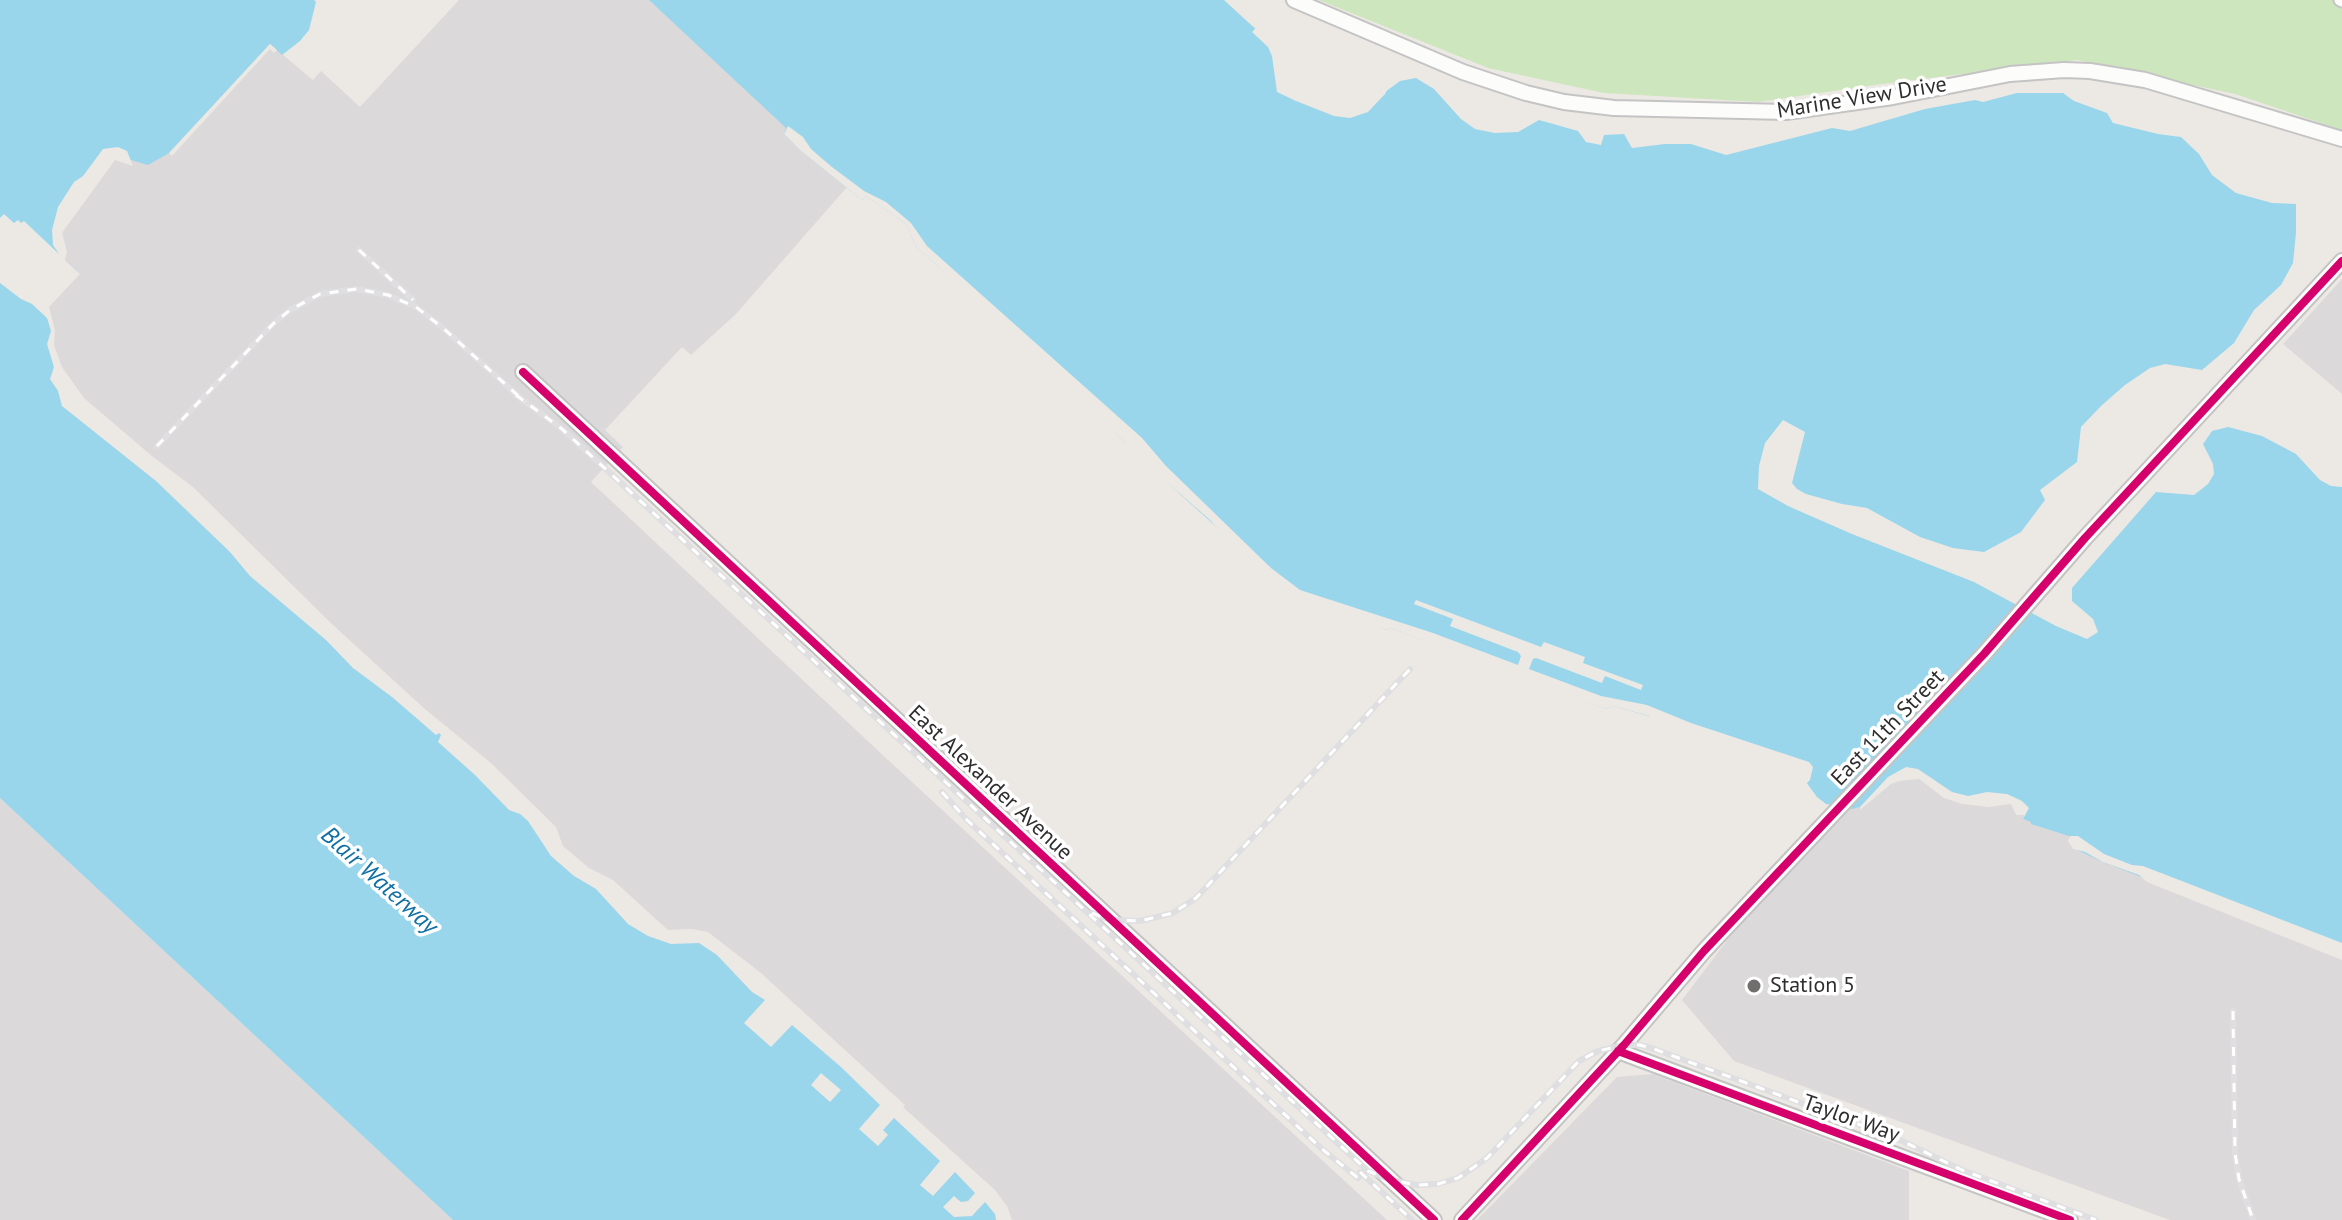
<!DOCTYPE html>
<html>
<head>
<meta charset="utf-8">
<style>
	body { margin:0 }
	canvas { display:block; background:#ece8e4 }
</style>
</head>
<body>
<canvas width="2342" height="1220"></canvas>
<script>
const c = document.querySelector('canvas').getContext('2d');
c.lineJoin = 'round';
function paint(path, color) {
  c.fillStyle = color;
  c.fill(path, 'evenodd');
}
function toPath(rows) {
  const path = new Path2D();
  for (const r of rows) {
    path.moveTo(r[0], r[1]);
    for (let i = 2; i < r.length; i += 2) path.lineTo(r[i], r[i + 1]);
  }
  return path;
}
function stroke(path, color, width, dash) {
  c.strokeStyle = color;
  c.lineWidth = width;
  c.lineCap = dash ? 'butt' : 'round';
  c.setLineDash(dash || []);
  c.stroke(path);
}
function write(font, color, halo, rows, align = 'center') {
  c.font = font + ' "PT Sans",sans-serif';
  c.lineWidth = 7;
  c.setLineDash([]);
  c.textBaseline = 'middle';
  c.strokeStyle = halo;
  c.fillStyle = color;
  for (const [text, x, y, turn = 0] of rows) {
    c.save();
    c.translate(x, y);
    c.rotate((+turn || 0) * Math.PI / 180);
    c.textAlign = isNaN(turn) ? turn : align;
    if (halo) c.strokeText(text, 0, 0);
    c.fillText(text, 0, 0);
    c.restore();
  }
}
const industrial = toPath([
	[459,0,686,0,804,109,800,150,847,187,736,314,691,355,682,347,605,430,623,447,591,482,887,759,1387,1220,1009,1220,667,934,586,872,454,739,81,401,58,369,44,306,65,260,57,232,102,169,270,44,313,80,321,71,360,107],
	[2342,279,2342,394,2283,344],
	[1899,779,1922,779,1961,801,2012,804,2024,814,2024,819,2070,836,2077,850,2103,861,2342,956,2342,1220,2170,1220,1734,1061,1682,1000,1728,939,1796,860,1846,808],
	[0,798,453,1220,0,1220],
	[1653,1074,1909,1171,1909,1220,1477,1220,1617,1077]
]);
const green = toPath([
	[1319,0,2342,0,2342,130,2235,94,2077,60,1882,84,1758,102,1604,93,1488,68]
]);
const water = toPath([
	[0,0,314,0,316,2,309,30,300,41,282,55,270,44,169,153,148,165,114,155,57,232,65,260,77,271,44,306,48,315,58,369,81,401,193,492,559,848,667,933,702,932,1009,1220,453,1220,0,798],
	[649,0,1224,0,1273,45,1289,94,1343,113,1359,111,1400,81,1416,78,1434,89,1461,119,1475,129,1495,133,1518,132,1539,120,1578,131,1586,142,1601,145,1604,135,1624,134,1632,148,1665,144,1691,144,1726,155,1832,128,1850,131,1925,109,1975,100,1983,102,2017,93,2063,93,2074,101,2107,113,2113,123,2158,134,2181,137,2199,154,2212,175,2236,193,2272,203,2296,204,2296,233,2293,263,2281,285,2254,310,2234,343,2202,370,2165,364,2150,368,2125,385,2101,406,2081,427,2077,462,2040,490,2045,500,2021,532,1984,552,1953,548,1920,537,1867,508,1842,504,1806,494,1797,489,1792,483,1805,432,1783,420,1765,443,1759,466,1758,489,1788,506,1852,534,1974,582,2056,626,2087,639,2098,632,2093,619,2072,601,2072,588,2156,492,2194,495,2208,484,2214,474,2213,464,2203,444,2212,431,2228,427,2262,436,2296,454,2320,480,2331,486,2342,487,2342,956,2103,862,2077,850,2069,836,2031,824,2031,822,2023,819,2024,815,2016,815,2012,804,1961,801,1922,779,1899,779,1885,785,1860,807,1852,809,1826,804,1817,797,1798,771,1655,718,1614,706,1606,709,1391,628,1387,630,1279,583,1182,496,936,264,916,247,906,224,866,196,862,200,800,150,784,134,786,128]
]);
const pier = toPath([
	[1257,27,1276,44,1284,63,1285,82,1291,91,1343,109,1358,107,1391,83,1385,94,1368,112,1350,118,1334,116,1296,101,1277,92,1272,56,1268,47,1252,32],
	[270,44,277,50,274,53,270,49,172,156,169,153],
	[788,126,803,137,811,149,832,167,864,191,886,202,911,223,927,246,1142,438,1166,466,1271,568,1300,590,1433,633,1518,665,1521,656,1518,652,1450,626,1453,619,1414,604,1416,600,1541,647,1544,642,1585,657,1583,663,1643,685,1641,690,1605,676,1602,683,1536,658,1533,659,1529,669,1601,696,1647,705,1691,723,1809,762,1813,767,1810,780,1806,784,1801,776,1682,734,1654,721,1649,716,1614,706,1606,709,1525,680,1523,682,1513,678,1513,675,1391,628,1388,630,1283,596,1269,578,1239,552,1210,520,1130,450,1125,442,1006,335,936,264,916,247,906,224,866,196,862,200,800,150,784,134],
	[118,147,127,151,133,166,115,160,62,233,67,251,65,260,80,274,49,307,55,330,54,345,62,367,84,398,152,456,193,487,333,625,425,709,491,763,556,827,563,846,589,868,613,880,668,930,692,929,708,932,761,973,905,1105,903,1107,995,1190,1007,1206,1012,1220,996,1220,995,1214,985,1202,972,1216,954,1217,943,1207,954,1196,961,1202,968,1201,975,1193,955,1172,933,1196,920,1185,940,1161,894,1118,883,1130,888,1135,878,1146,859,1129,880,1105,841,1067,792,1025,771,1047,744,1023,765,1000,752,992,717,955,699,943,671,944,648,936,628,924,596,889,574,876,551,856,528,821,520,814,509,810,475,775,438,742,441,735,439,733,436,735,392,697,353,668,326,640,250,576,230,552,156,481,62,406,58,391,50,379,54,367,47,344,51,331,47,318,32,304,21,299,0,283,0,218,4,214,14,223,18,220,21,223,24,221,59,254,53,245,52,230,58,207,74,182,83,176,103,149],
	[1906,767,1918,769,1952,792,1968,796,1987,792,2007,794,2022,801,2029,808,2023,819,2024,815,2016,815,2011,804,1989,807,1962,804,1944,798,1919,779,1899,781,1891,784,1860,810,1860,807,1888,777],
	[2070,836,2078,836,2104,854,2132,865,2143,866,2342,943,2342,960,2147,882,2139,875,2103,862,2085,852,2073,849,2068,841],
	[821,1073,841,1090,830,1102,811,1085]
]);
const street = toPath([
	[2340,0,2342,1]
]);
const secondary = toPath([
	[1294,0,1463,72,1526,93,1564,102,1614,108,1786,112,1893,97,2010,74,2064,70,2090,71,2145,80,2342,139],
	[523,372,1434,1220],
	[1618,1051,2070,1220],
	[1462,1220,1624,1045,1704,951,1984,654,2085,538,2342,261]
]);
const rail = toPath([
	[359,250,413,300],
	[516,395,562,429,610,473,1368,1171,1391,1180,1417,1185,1438,1184,1458,1178,1487,1158,1579,1061,1598,1051,1624,1045,1640,1045,1654,1049,1896,1138,1962,1170,2096,1220],
	[157,446,274,323,290,310,320,294,357,289,388,295,416,307,443,328,525,402],
	[942,792,967,820,1322,1149,1358,1178],
	[1092,913,1110,920,1140,921,1173,913,1196,898,1410,669],
	[2233,1011,2235,1153,2239,1179,2253,1220],
	[1360,1172,1412,1220]
]);
const cycleway = toPath([
	[523,372,1434,1220],
	[1618,1051,2070,1220],
	[1462,1220,1624,1045,1704,951,1984,654,2085,538,2342,261]
]);
const markers = [
	[1754,986,8,"#706f6e"]
];
const streetNames = [
	["Marine View Drive",1862,98,-9],
	["East 11th Street",1888,728,-46],
	["East Alexander Avenue",990,783,43],
	["Taylor Way",1851,1119,20]
];
const poiNames = [
	["Station 5",1770,986]
];
const waterNames = [
	["Blair Waterway",379,881,42]
];
paint(industrial, '#dcd9db');
paint(green, '#cee6be');
paint(water, '#99d6ec');
paint(pier, '#ece8e4');
stroke(street, '#c5c4c5', 15);
stroke(secondary, '#c5c4c5', 18);
stroke(street, '#fcfcfb', 11);
stroke(secondary, '#fcfcfb', 14);
stroke(rail, '#dfdfe1', 6);
stroke(rail, '#fff', 3, [9]);
stroke(cycleway, '#d6006c', 8);
for (const [x, y, r, color] of markers) {
  const dot = new Path2D();
  dot.arc(x, y, r, 0, 2 * Math.PI);
  c.fillStyle = color;
  c.fill(dot);
  stroke(dot, '#fff', 3);
}
write('22px', '#2e2e2e', '#fff', streetNames);
write('22px', '#2e2e2e', '#fff', poiNames, 'left');
write('italic 24px', '#0d6fa3', '#fff', waterNames);
</script>
</body>
</html>
